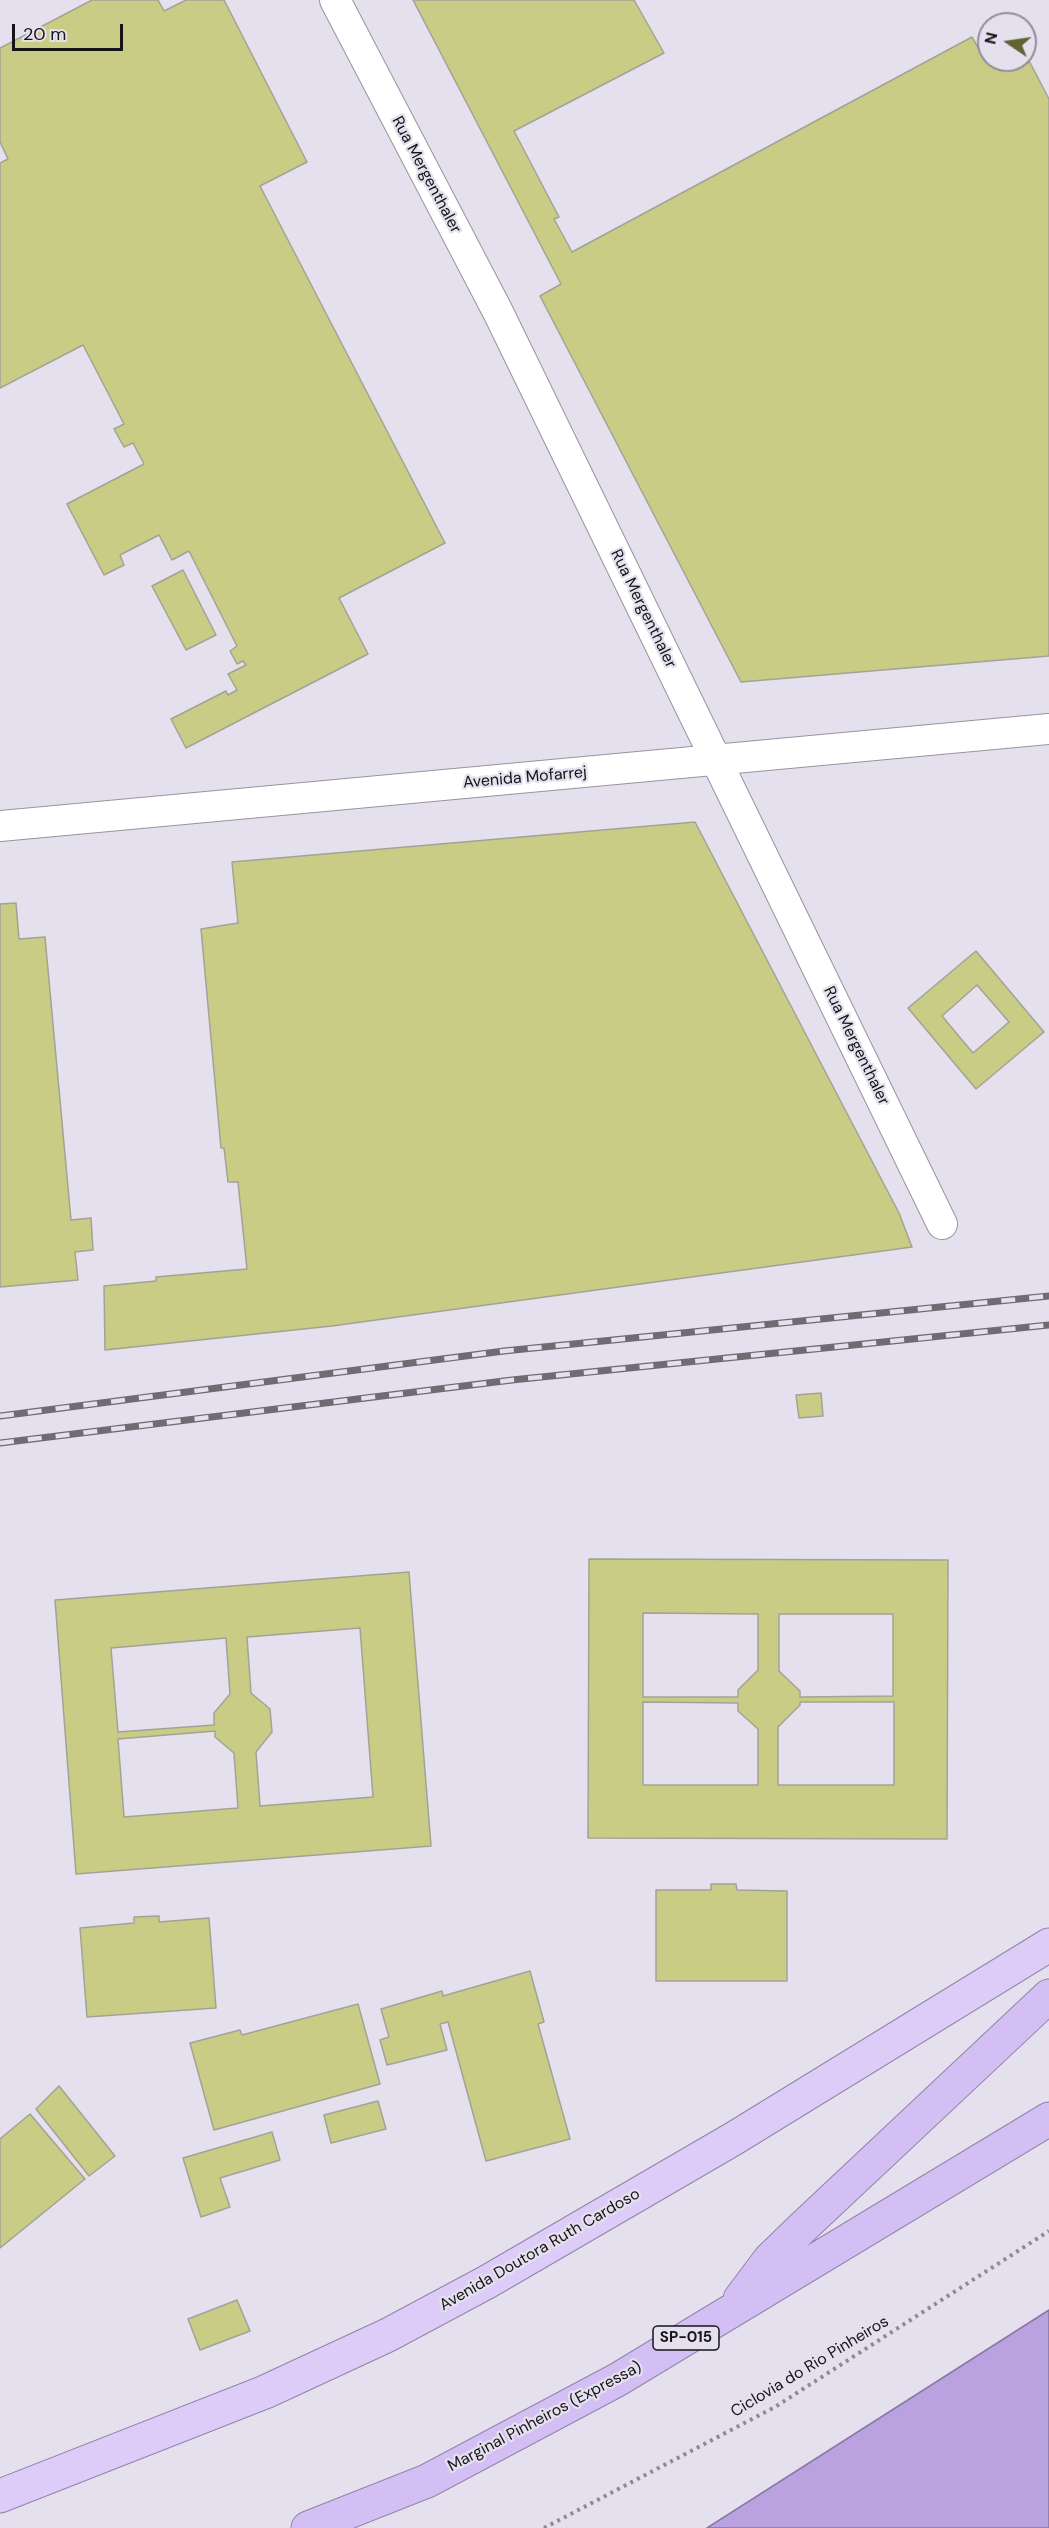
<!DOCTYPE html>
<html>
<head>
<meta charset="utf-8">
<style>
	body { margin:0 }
	#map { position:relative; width:1049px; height:2528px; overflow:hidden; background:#e5e0ed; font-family:"DM Sans",sans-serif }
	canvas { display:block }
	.north { position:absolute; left:977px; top:12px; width:60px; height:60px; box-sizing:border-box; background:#e5e0ed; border:2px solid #928e98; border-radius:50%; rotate:283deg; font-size:16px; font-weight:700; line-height:24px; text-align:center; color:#151418 }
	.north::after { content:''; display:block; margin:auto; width:21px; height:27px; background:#626330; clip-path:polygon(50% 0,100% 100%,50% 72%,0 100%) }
	.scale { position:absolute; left:12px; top:24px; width:111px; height:27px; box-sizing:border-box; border:3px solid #151418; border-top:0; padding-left:8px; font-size:18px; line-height:21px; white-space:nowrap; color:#151418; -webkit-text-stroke:4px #e5e0ed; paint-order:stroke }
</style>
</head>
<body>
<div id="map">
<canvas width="1049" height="2528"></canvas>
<div class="north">N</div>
<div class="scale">20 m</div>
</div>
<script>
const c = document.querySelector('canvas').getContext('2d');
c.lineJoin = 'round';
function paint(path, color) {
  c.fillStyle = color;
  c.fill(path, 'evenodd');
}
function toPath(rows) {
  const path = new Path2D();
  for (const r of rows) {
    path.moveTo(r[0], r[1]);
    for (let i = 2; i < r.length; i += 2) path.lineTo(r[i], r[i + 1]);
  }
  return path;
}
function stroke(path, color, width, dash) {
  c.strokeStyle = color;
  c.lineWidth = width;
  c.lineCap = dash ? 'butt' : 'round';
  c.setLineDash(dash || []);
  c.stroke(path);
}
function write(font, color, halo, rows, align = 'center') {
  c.font = font + ' "DM Sans",sans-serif';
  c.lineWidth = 4.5;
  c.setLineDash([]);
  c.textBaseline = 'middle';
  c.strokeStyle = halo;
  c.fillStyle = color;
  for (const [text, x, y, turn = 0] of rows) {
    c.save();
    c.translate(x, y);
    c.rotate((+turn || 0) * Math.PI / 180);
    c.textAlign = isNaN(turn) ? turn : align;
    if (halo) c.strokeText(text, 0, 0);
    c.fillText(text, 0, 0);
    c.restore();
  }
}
const water = toPath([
	[1049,2310,1049,2528,707,2528,1049,2310]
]);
const building = toPath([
	[92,0,158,0,164,11,186,0,224,0,307,162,260,186,445,543,339,598,368,654,186,748,171,719,226,691,228,695,237,690,228,674,246,665,243,661,237,664,230,651,237,646,189,551,172,560,159,535,120,555,124,565,104,575,67,504,144,464,133,443,124,447,114,429,124,424,83,345,0,388,0,163,8,159,0,142,0,48,92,0],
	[413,0,634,0,664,53,514,131,559,217,554,219,572,252,972,37,983,56,989,53,989,60,1025,60,1025,53,1049,99,1049,656,741,682,540,296,561,284,413,0],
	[183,570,216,635,186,650,152,586,183,570],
	[695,822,899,1213,912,1247,332,1326,105,1350,104,1286,156,1281,156,1277,247,1269,238,1182,228,1182,224,1148,221,1148,201,929,238,923,232,862,695,822],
	[16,903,19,939,45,937,71,1220,91,1218,93,1250,75,1252,78,1280,0,1287,0,904,16,903],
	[976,951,1044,1032,976,1089,908,1008,976,951],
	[977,985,1009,1022,973,1053,942,1016,977,985],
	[821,1393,823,1416,799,1418,796,1395,821,1393],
	[589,1559,948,1560,947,1839,588,1838,589,1559],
	[643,1613,758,1614,758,1670,738,1690,738,1697,643,1697,643,1613],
	[779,1614,893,1614,893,1696,800,1697,800,1691,779,1671,779,1614],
	[643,1702,738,1703,738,1711,758,1729,758,1785,643,1785,643,1702],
	[800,1702,894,1702,894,1785,778,1785,778,1727,800,1705,800,1702],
	[409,1572,431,1846,76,1874,55,1600,409,1572],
	[360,1628,373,1797,260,1806,256,1752,272,1732,270,1709,251,1693,247,1637,360,1628],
	[226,1638,230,1694,214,1713,214,1725,118,1732,111,1648,226,1638],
	[215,1731,215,1737,234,1753,238,1808,124,1817,118,1739,215,1731],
	[711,1884,736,1884,737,1890,787,1891,787,1981,656,1981,656,1890,711,1890,711,1884],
	[159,1916,159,1922,209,1918,216,2008,87,2017,80,1928,134,1923,134,1917,159,1916],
	[530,1971,544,2022,538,2024,570,2139,486,2161,448,2022,440,2024,447,2050,387,2065,380,2040,389,2037,381,2009,442,1991,443,1996,530,1971],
	[358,2004,380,2084,214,2130,190,2043,240,2030,242,2035,358,2004],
	[59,2086,115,2156,89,2176,36,2109,59,2086],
	[378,2101,386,2129,331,2143,324,2115,378,2101],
	[30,2114,85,2179,0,2248,0,2139,30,2114],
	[272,2132,280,2160,220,2178,230,2207,201,2217,183,2158,272,2132],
	[237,2300,250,2331,200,2350,188,2319,237,2300]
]);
const path = toPath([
	[544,2528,775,2407,1049,2231]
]);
const minor = toPath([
	[335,0,498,312,942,1224],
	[0,826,1049,729]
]);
const trunk = toPath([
	[0,2496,265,2392,388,2335,487,2282,733,2139,1049,1945]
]);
const motorway = toPath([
	[740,2299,770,2259,802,2228,1049,1996],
	[308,2528,427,2481,617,2380,1049,2119]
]);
const rail = toPath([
	[0,1416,504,1351,1049,1296],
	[0,1443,512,1380,1049,1325]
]);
const shields = [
	[686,2338,66]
];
const shieldNames = [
	["SP-015",686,2338]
];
const streetNames = [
	["Rua Mergenthaler",426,175,62],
	["Rua Mergenthaler",643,609,64],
	["Avenida Mofarrej",525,778,-5],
	["Rua Mergenthaler",856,1046,64],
	["Avenida Doutora Ruth Cardoso",540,2250,-30],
	["Ciclovia do Rio Pinheiros",810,2367,-31],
	["Marginal Pinheiros (Expressa)",545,2417,-28]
];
paint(water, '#baa1e0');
stroke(water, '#8877a4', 1.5);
paint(building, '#c9cc85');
stroke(building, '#a2a396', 1.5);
stroke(minor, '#98939f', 32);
stroke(trunk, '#9183a8', 35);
stroke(motorway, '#9183a8', 35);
stroke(path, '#8e8a94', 4, [3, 4.5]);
stroke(minor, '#fff', 30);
stroke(trunk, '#dcccf7', 33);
stroke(motorway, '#d4bff5', 33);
stroke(rail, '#6e6b73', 7);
stroke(rail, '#e5e0ed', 4.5, [14]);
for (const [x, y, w] of shields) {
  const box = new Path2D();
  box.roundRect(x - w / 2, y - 12, w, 24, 4.5);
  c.fillStyle = '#e5e0ed';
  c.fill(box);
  stroke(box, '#151418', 1.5);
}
write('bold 15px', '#151418', null, shieldNames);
write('16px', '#151418', '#e5e0ed', streetNames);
</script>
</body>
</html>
